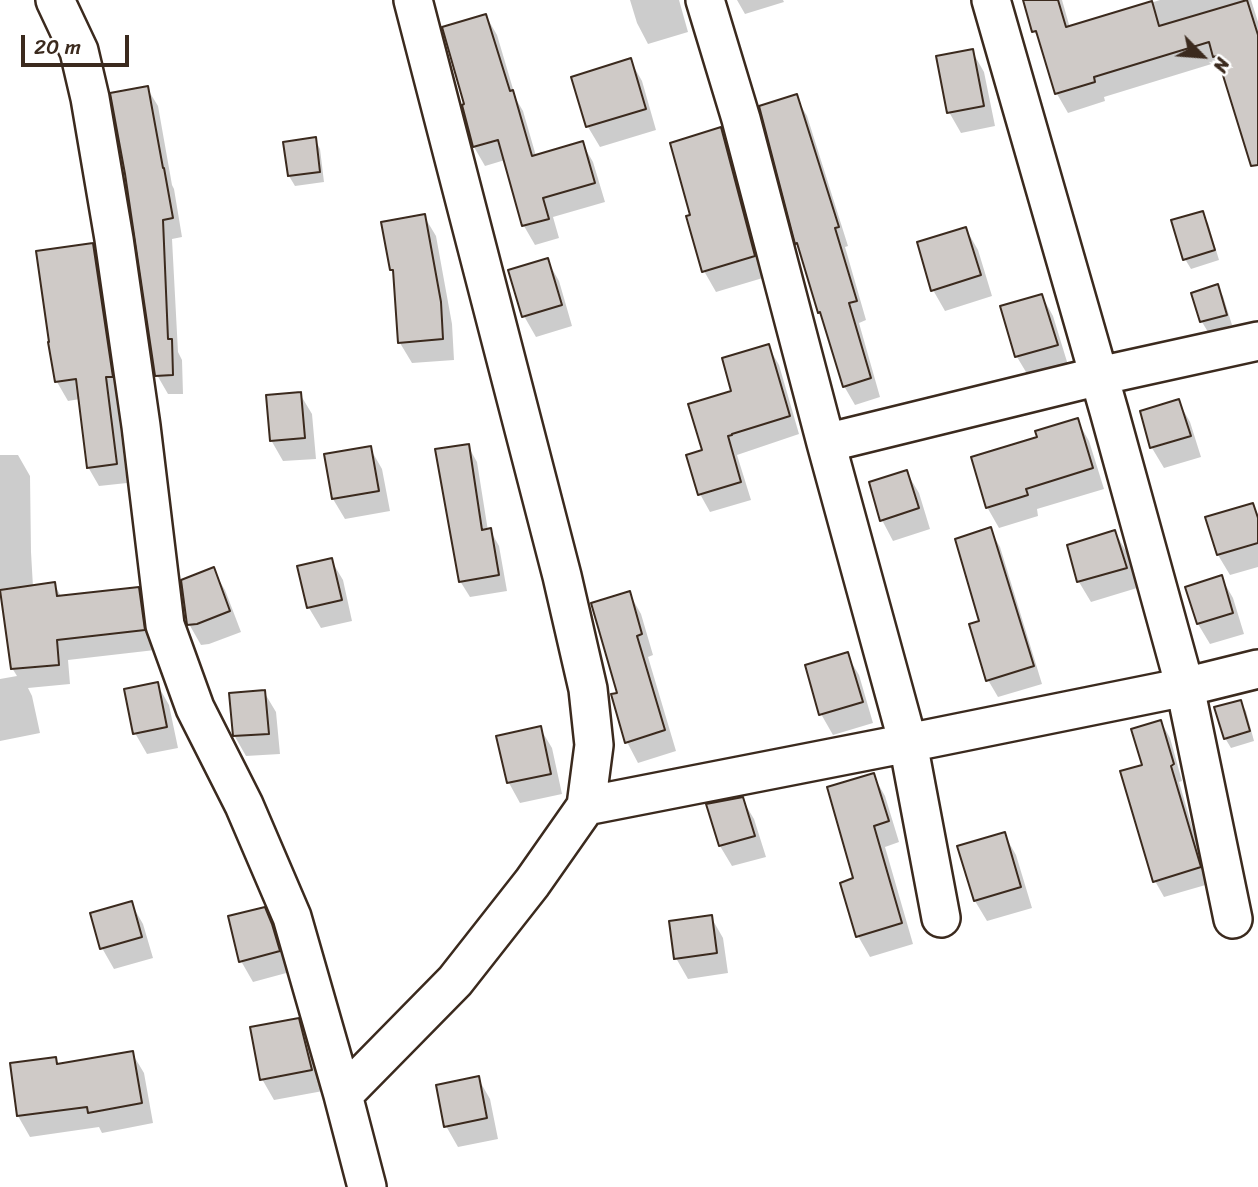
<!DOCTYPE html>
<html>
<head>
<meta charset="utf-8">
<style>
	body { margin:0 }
	#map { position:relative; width:1258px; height:1187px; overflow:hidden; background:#fff; font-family:Sriracha,sans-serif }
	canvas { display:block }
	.north { position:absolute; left:1167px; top:21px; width:70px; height:70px; -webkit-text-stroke:5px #fff; paint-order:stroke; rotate:115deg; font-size:19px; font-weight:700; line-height:28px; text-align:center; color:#3b2a1e }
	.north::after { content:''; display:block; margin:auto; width:24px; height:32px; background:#3b2a1e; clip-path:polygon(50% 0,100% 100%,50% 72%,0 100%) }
	.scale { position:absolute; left:21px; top:35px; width:108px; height:32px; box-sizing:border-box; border:4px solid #3b2a1e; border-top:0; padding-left:9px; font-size:21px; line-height:24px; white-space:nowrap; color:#3b2a1e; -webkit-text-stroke:5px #fff; paint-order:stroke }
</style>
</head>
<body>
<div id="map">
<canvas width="1258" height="1187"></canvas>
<div class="north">N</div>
<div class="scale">20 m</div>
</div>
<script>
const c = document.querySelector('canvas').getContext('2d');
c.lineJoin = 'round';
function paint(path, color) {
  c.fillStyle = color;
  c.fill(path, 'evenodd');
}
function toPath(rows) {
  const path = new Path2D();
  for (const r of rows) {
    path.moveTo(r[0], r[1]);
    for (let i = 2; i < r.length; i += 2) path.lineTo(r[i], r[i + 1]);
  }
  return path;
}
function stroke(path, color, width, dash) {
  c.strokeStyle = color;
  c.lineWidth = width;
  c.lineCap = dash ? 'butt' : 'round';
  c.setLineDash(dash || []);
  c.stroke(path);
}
const shadow = toPath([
	[630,0,679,0,688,32,648,44,637,23],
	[737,0,783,0,784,2,745,14],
	[1024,0,1062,0,1070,28,1160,0,1251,0,1258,22,1258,155,1218,62,1104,97,1105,101,1068,113,1057,94,1042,45,1034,31],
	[486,16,497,35,516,99,523,111,536,156,582,143,593,162,605,202,553,217,559,238,535,245,524,226,505,160,485,166,474,147],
	[972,51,984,72,995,126,961,133,949,112],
	[630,60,642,81,656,130,600,147,588,127,573,78],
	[147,88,158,106,172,185,174,189,182,237,172,239,178,352,182,360,183,394,168,394,157,375,127,173],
	[796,97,807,116,848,246,845,247,866,320,859,323,880,397,855,405,844,386,824,319,820,312],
	[721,129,733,150,766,277,716,292,704,271],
	[315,139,320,149,324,182,295,186,289,176],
	[1202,213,1208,223,1219,260,1191,269,1185,259],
	[424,216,436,236,452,324,454,360,412,363,400,343,396,277,392,270],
	[966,229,978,250,992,296,945,311,933,290],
	[92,245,103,264,123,396,116,396,127,483,99,486,88,467,80,399,68,401,57,382,50,343],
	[547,260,559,281,572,326,536,337,524,316],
	[1217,286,1223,296,1232,325,1208,332,1202,322,1193,294],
	[1042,296,1053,316,1068,365,1029,377,1017,357,1002,308],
	[768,346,779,365,799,434,737,455,751,500,710,512,700,494,704,451,733,392],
	[300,394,312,414,316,459,283,461,271,440],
	[1178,401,1190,422,1201,457,1164,468,1152,448,1142,413],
	[1077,420,1089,441,1104,489,1037,509,1038,516,999,528,987,507,1039,438],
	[468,446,477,462,488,531,490,530,499,546,507,591,470,597,460,581],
	[370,448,382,469,390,511,345,519,333,499],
	[0,455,18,455,30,476,31,552,33,587,54,584,62,598,138,589,150,609,155,650,68,660,70,684,28,688,32,696,40,733,0,741,0,679,17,676,12,668,3,595,0,595],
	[907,473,919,493,930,529,893,541,882,520],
	[1252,505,1258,514,1258,567,1230,575,1218,555,1207,519],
	[990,530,1000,547,1042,684,998,697,988,680,982,622],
	[1115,532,1127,553,1137,588,1091,602,1079,582,1069,547],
	[331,560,343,580,352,621,321,628,309,608,299,568],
	[213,570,225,590,241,632,209,644,201,645,189,624],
	[1221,577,1233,598,1244,634,1210,644,1198,624],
	[629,593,641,614,653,655,648,657,676,751,638,763,627,742,619,694],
	[847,655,859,675,873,723,833,735,821,714],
	[157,684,169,705,178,748,147,754,135,733],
	[264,692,276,712,280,754,246,756,234,735],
	[1240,702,1246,711,1254,741,1231,748,1225,738],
	[1161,722,1170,738,1182,781,1179,782,1209,884,1164,897,1155,881,1144,766],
	[540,728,552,748,562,794,520,803,509,783,498,737],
	[873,775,885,796,899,842,885,847,913,944,870,957,858,936,856,880],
	[742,799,754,819,766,857,732,866,720,846,708,805],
	[1004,834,1016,855,1032,908,987,921,975,901,960,848],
	[131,903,143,924,153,958,114,969,102,948],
	[264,909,276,930,283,947,290,972,253,982,241,961],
	[711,917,723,938,728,973,688,979,676,958],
	[298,1020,310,1040,323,1091,274,1100,262,1079],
	[132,1053,144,1073,153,1123,102,1133,99,1127,30,1137,18,1116,12,1065,55,1059,59,1066],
	[478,1078,490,1099,498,1139,458,1147,446,1126]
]);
const building = toPath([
	[1023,0,1058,0,1066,27,1152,1,1159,26,1247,0,1258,35,1258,165,1251,166,1217,56,1213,57,1209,42,1094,77,1095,82,1055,94,1036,31,1032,32,1023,0],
	[486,14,510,91,513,90,532,156,583,141,595,183,543,198,549,219,522,226,498,140,473,147,462,105,464,104,442,27,486,14],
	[973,49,984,106,947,113,936,56,973,49],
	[631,58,646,109,586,127,571,77,631,58],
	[148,86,163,168,164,168,173,218,163,220,168,339,172,339,173,375,155,376,125,174,110,93,148,86],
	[797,94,839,227,835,228,857,301,849,303,871,378,843,387,820,312,818,313,797,243,795,244,759,106,797,94],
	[721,127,755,256,702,272,686,216,690,215,670,143,721,127],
	[316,137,320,172,288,176,283,142,316,137],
	[1203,211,1215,250,1183,260,1171,220,1203,211],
	[425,214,441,302,443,339,398,343,393,270,390,270,381,222,425,214],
	[966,227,981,275,931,291,917,242,966,227],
	[93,243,113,377,106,377,117,464,87,468,76,379,55,382,48,342,49,342,36,251,93,243],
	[548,258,562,305,522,317,508,270,548,258],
	[1218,284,1227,315,1200,322,1191,293,1218,284],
	[1042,294,1058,345,1015,357,1000,306,1042,294],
	[769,344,790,416,732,434,732,435,728,436,741,482,698,495,686,455,702,450,688,404,731,391,722,358,769,344],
	[301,392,305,438,270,441,266,395,301,392],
	[1179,399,1191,436,1150,448,1140,411,1179,399],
	[1078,418,1093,468,1026,489,1028,495,986,508,971,457,1037,437,1035,431,1078,418],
	[469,444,482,530,491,528,499,575,459,582,435,449,469,444],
	[371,446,379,491,332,499,324,454,371,446],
	[907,470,919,508,880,521,869,482,907,470],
	[1253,503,1258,518,1258,543,1217,555,1205,517,1253,503],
	[991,527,1034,666,986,681,969,624,979,621,955,539,991,527],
	[1115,530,1127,568,1077,582,1067,545,1115,530],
	[332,558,342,600,307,608,297,566,332,558],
	[214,567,230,611,197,624,187,625,181,580,214,567],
	[1222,575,1233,613,1197,624,1185,587,1222,575],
	[55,582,57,596,139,587,145,630,57,640,59,665,11,669,0,590,55,582],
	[630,591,642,634,637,636,665,730,625,743,611,694,617,693,591,603,630,591],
	[848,652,863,702,819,715,805,665,848,652],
	[158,682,167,727,133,734,124,689,158,682],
	[265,690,269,734,233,736,229,693,265,690],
	[1241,700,1250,731,1224,739,1214,707,1241,700],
	[1161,720,1174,764,1171,766,1201,867,1153,882,1120,771,1142,765,1131,729,1161,720],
	[541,726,551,774,507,783,496,736,541,726],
	[874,773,889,821,874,826,902,923,856,937,840,883,853,878,827,787,874,773],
	[743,797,755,836,719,846,706,804,743,797],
	[1005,832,1021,887,974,901,957,846,1005,832],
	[132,901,142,937,100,949,90,913,132,901],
	[265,907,272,924,280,951,239,962,228,916,265,907],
	[712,915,717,953,674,959,669,921,712,915],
	[299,1018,312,1070,260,1080,250,1027,299,1018],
	[133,1051,142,1103,88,1113,87,1107,17,1116,10,1063,56,1057,57,1064,133,1051],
	[479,1076,487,1118,444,1127,436,1085,479,1076]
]);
const minor = toPath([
	[55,0,79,51,90,98,114,239,141,426,165,625,195,708,244,805,292,917,343,1095,367,1187],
	[705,0,741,119,826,443,908,743,941,918],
	[991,0,1109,411,1185,687,1233,919],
	[826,443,1099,376,1258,341],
	[586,806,908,743,1185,687,1258,669],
	[343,1095,455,981,532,883,586,806,594,745,588,689,562,576,413,0]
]);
paint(shadow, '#0003');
paint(building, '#cfcac7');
stroke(building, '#3b2a1e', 2);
stroke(minor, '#3b2a1e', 42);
stroke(minor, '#fff', 37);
</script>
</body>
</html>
